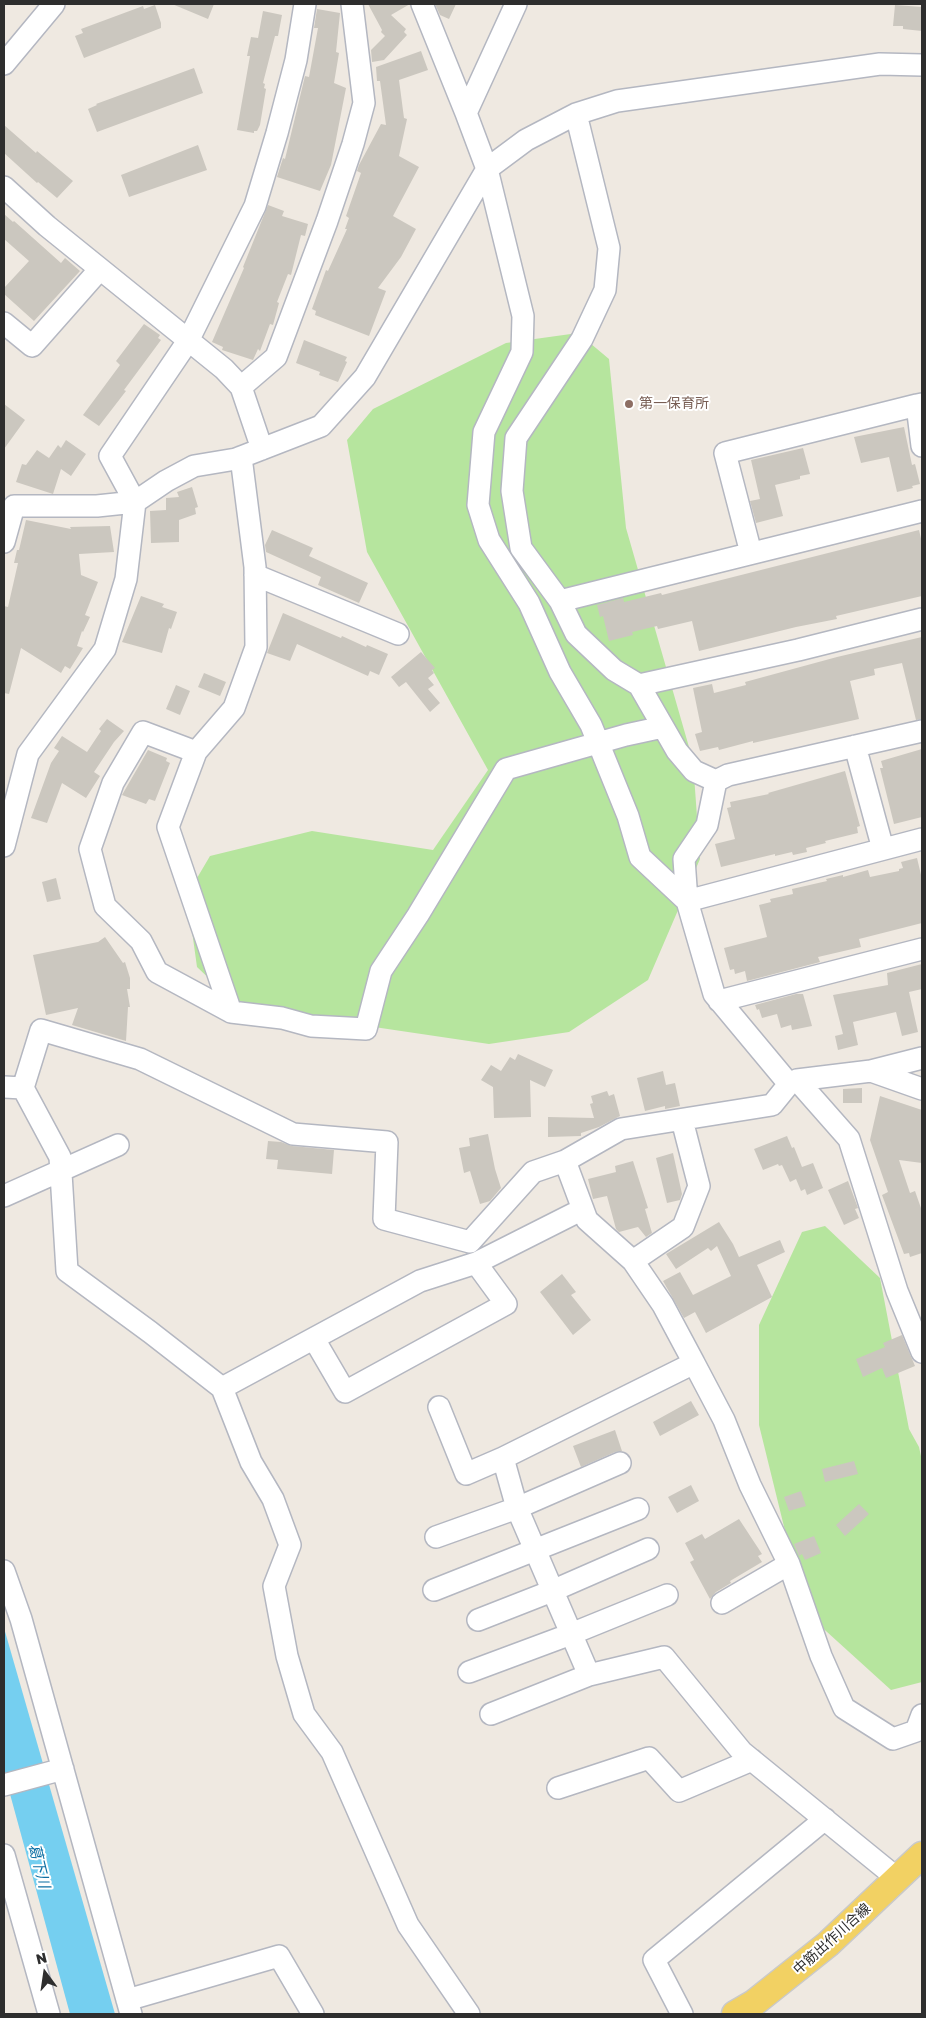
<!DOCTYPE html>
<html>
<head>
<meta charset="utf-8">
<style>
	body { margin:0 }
	#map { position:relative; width:926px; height:2018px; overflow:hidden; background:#efe9e1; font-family:"Golos Text",sans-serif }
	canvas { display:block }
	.frame { position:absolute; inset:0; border:5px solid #2e2e2e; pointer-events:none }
	.north { position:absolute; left:20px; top:1948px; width:50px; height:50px; -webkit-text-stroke:4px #fff; paint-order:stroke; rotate:346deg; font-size:14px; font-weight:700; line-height:20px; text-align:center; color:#2e2e2e }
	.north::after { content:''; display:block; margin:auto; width:18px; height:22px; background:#2e2e2e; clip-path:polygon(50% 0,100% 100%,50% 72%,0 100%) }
</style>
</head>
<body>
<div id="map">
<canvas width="926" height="2018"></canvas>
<div class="frame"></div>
<div class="north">N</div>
</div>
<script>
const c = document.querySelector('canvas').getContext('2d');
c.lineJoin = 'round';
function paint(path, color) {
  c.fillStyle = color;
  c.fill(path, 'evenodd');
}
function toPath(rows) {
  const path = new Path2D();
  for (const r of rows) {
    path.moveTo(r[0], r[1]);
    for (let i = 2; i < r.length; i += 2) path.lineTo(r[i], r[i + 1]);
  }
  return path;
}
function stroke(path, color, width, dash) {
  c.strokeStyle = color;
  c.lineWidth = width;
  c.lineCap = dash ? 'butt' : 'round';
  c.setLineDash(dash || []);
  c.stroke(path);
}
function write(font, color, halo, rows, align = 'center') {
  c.font = font + ' "Golos Text","Noto Sans JP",sans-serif';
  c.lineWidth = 4;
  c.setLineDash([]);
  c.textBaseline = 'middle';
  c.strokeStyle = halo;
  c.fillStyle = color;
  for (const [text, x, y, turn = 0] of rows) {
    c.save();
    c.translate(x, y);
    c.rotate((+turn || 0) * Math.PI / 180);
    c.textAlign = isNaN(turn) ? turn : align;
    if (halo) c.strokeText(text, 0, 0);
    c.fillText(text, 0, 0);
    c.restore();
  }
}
const green = toPath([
	[578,333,609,359,626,528,693,761,700,859,648,980,569,1032,489,1044,239,1007,197,967,187,895,210,856,312,831,433,850,488,770,367,552,347,440,373,409,506,343],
	[825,1226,880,1278,909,1429,919,1447,922,1461,922,1682,891,1690,805,1612,759,1425,759,1325,802,1232]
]);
const water = toPath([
	[4,1628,115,2014,70,2014,4,1772]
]);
const building = toPath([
	[172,4,214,4,208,19],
	[368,4,379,4,380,5,384,4,410,4,391,15,406,29,404,32,407,35,384,60,372,62,371,50,385,36,381,32,382,30],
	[435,4,456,4,449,19,440,15],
	[155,5,161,23,161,28,84,58,75,36,83,33,81,29,143,6,144,9],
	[895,5,922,7,922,31,903,29,903,26,893,26],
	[317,9,340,13,336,52,339,53,334,83,346,88,331,165,320,191,277,177,283,158,285,159,305,76,309,77,318,28,314,28],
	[263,11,282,15,278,36,275,36,263,83,265,84,264,88,266,89,260,125,257,131,254,131,254,133,237,130,250,56,247,56,251,37,258,38],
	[421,51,428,70,399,80,404,118,407,119,399,156,419,167,393,216,416,229,401,257,378,288,386,291,369,336,315,315,316,311,312,309,326,270,328,271,347,229,345,229,349,218,346,216,361,173,357,171,359,165,381,124,386,125,380,81,377,81,376,67],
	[194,68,203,93,97,132,88,109,97,105,96,104],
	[4,125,36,153,37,151,73,181,57,198,38,182,37,183,4,153],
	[198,145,207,170,129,197,121,175],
	[268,205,284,211,282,216,308,224,305,236,301,235,291,275,288,274,277,302,279,303,273,325,270,324,260,351,258,349,253,360,222,350,223,347,212,342,244,268,243,267],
	[4,214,13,222,14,221,61,263,65,258,80,271,34,321,4,294,4,288,29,261,4,239],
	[144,324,160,335,158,338,161,340,124,390,126,391,99,426,83,415,120,365,116,361],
	[304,340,347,357,345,361,347,362,338,382,319,375,320,372,296,363],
	[4,404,25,420,4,449],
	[904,427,912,465,915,464,920,484,912,486,913,488,897,492,889,457,861,463,854,437],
	[66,440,86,454,71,476,61,469,53,494,16,482,22,464,26,465,37,450,49,458,58,445,61,448],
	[803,448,810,474,800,476,800,479,775,485,783,516,756,523,750,501,760,499,751,460],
	[192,487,198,507,195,508,196,514,179,520,179,542,151,543,150,511,166,510,166,498,179,497,177,492],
	[26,520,71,529,70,527,110,526,114,552,79,554,81,575,98,582,85,615,90,617,83,632,82,631,77,646,83,648,70,669,65,666,61,673,21,648,9,694,4,693,4,606,8,607,18,563,14,563,17,550,19,550],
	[272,530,313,548,309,556,368,583,359,603,318,585,321,577,266,552,265,545],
	[919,530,922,543,922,596,836,616,837,619,796,627,699,651,692,621,658,629,657,626,632,632,633,635,609,641,603,616,600,617,597,605,623,598,624,602,661,593,662,595],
	[141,596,164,604,162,607,177,612,171,629,169,628,162,653,122,642],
	[283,613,341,638,342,636,366,647,367,645,388,654,379,675,370,671,368,676,297,644,290,661,267,653],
	[922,637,922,719,916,720,902,663,874,669,875,675,850,681,859,719,753,743,753,741,719,750,718,747,700,751,695,734,702,732,693,688,712,684,714,693,746,685,745,682,837,657],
	[421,652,435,668,432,670,434,673,428,678,434,685,428,689,440,703,430,712,406,682,399,687,391,677],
	[204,673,226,682,220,696,198,687],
	[176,685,190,691,180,715,166,709],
	[107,719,124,731,114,742,94,772,100,776,86,798,62,783,47,823,31,818,51,763,59,751,54,748,62,736,87,752,101,731,99,729],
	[922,749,922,817,894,824,880,768,883,768,881,761],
	[148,750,167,758,166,761,170,763,155,801,149,799,146,804,122,795],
	[845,771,860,826,857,827,858,833,825,841,826,843,806,848,807,852,793,855,792,852,775,856,775,854,721,867,715,844,735,839,727,808,731,807,730,802,769,794,768,793],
	[917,858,922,879,922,923,859,939,861,947,818,957,820,962,747,981,745,971,735,974,734,969,730,970,724,948,767,937,759,905,771,902,770,899,793,894,792,889,827,881,826,879,843,875,843,877,868,870,870,877,899,871,899,869,903,868,901,862],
	[56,878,61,899,47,902,42,882],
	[105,937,123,963,125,962,130,978,130,989,127,989,130,1007,128,1007,126,1041,72,1025,78,1008,46,1015,33,955,98,942],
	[922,964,922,989,909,992,918,1032,902,1036,896,1012,853,1022,858,1045,838,1050,835,1036,843,1034,833,995,888,985,887,973],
	[796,994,803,994,812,1026,792,1030,791,1025,781,1028,777,1014,762,1018,759,1009,757,1010,755,1005],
	[518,1054,553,1070,545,1087,530,1080,531,1117,494,1118,493,1087,481,1080,491,1065,501,1071,510,1057,515,1060],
	[663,1071,666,1085,675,1083,680,1106,665,1109,665,1106,645,1111,637,1078],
	[862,1088,862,1103,843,1103,843,1089],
	[607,1091,609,1096,614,1094,620,1116,599,1127,581,1133,581,1136,548,1137,548,1117,594,1118,590,1104,593,1103,591,1096],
	[880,1096,922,1110,922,1163,899,1160,910,1193,915,1191,922,1211,922,1253,910,1257,909,1253,904,1254,882,1195,888,1192,870,1140],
	[488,1134,495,1169,501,1188,490,1201,480,1204,470,1171,464,1173,459,1148,470,1146,469,1138],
	[787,1136,792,1148,794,1147,802,1167,813,1163,823,1188,807,1195,805,1189,801,1191,796,1179,790,1182,782,1165,779,1166,778,1164,763,1170,754,1149],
	[268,1141,281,1142,292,1146,334,1150,332,1174,277,1169,278,1160,266,1159],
	[673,1153,682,1194,680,1200,667,1203,656,1158],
	[633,1161,648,1208,645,1209,652,1233,646,1237,638,1227,619,1232,616,1229,607,1196,593,1199,588,1179,616,1172,615,1166],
	[848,1181,858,1208,855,1209,859,1218,844,1225,828,1190],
	[719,1222,733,1244,739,1257,780,1240,785,1252,757,1265,772,1297,706,1333,695,1312,684,1318,663,1281,680,1272,693,1295,731,1276,717,1246,711,1251,708,1248,676,1269,666,1254],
	[562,1274,576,1292,571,1295,591,1320,573,1335,540,1292],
	[902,1335,915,1366,886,1378,882,1368,863,1377,856,1359,885,1347,883,1343],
	[691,1401,699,1415,660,1436,653,1422],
	[615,1430,622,1451,615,1452,581,1467,573,1446],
	[854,1461,858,1474,825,1482,822,1469],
	[691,1485,699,1501,677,1513,668,1497],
	[801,1491,806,1506,789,1511,784,1497],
	[859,1504,869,1514,845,1536,836,1525],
	[739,1519,762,1554,758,1556,762,1562,730,1581,731,1583,716,1592,710,1599,690,1562,694,1560,685,1543,702,1534,705,1539],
	[814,1536,821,1553,805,1560,802,1554,799,1556,794,1544]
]);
const minor = toPath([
	[422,4,466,113],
	[516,4,466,113,487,169,523,316,522,352,484,432,478,505,489,540,529,603,560,672,591,725,628,816,640,857,687,901],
	[4,64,54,4],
	[576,114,609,248,605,290,582,339,516,438,512,491,521,548,560,601,576,634,614,670,639,685,677,751,694,771,716,781],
	[4,187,47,226,224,369,241,387,262,449],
	[4,323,32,346,100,269],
	[241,387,276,357,327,221,353,144,364,103,352,4],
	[922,404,917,405,922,446],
	[241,457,255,567,256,647,234,708,196,752,168,827,231,1012,282,1018,311,1026,366,1029,381,971,418,915,506,769,626,735,663,727],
	[4,542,14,506,97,506,135,502,166,481,194,466,236,459,321,426,365,377,487,169,526,140,576,114,617,101,880,64,922,65],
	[751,553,725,453,917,405],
	[255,575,398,634],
	[560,601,922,511],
	[639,685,798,650,922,619],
	[855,746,883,849],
	[196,752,143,732,113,783,90,849,105,906,141,941,157,972,231,1012],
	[716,781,707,825,684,859,687,901,714,994,789,1084],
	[716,781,728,775,922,731],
	[4,846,28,754,105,649,126,579,135,502,110,456,188,341,255,206,277,133,296,60,305,4],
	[687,901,922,839],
	[719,1001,922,949],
	[871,1071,922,1058],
	[797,1080,849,1139,897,1291,922,1352],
	[4,1087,23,1088],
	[565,1161,587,1220,633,1261,663,1305,694,1363,503,1458,517,1508,589,1675,664,1657,742,1752,898,1879],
	[4,1196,118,1145],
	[633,1261,683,1227,699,1186,682,1120],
	[314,1339,345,1392,506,1304,476,1263],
	[694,1363,724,1420,750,1485,789,1564,821,1656,844,1708,893,1739,916,1731,922,1715],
	[222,1388,420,1281,476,1263,583,1209],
	[439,1407,466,1474,503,1458],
	[436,1537,517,1508,620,1463],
	[4,1571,21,1619,131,2014],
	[434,1590,638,1509],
	[722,1603,789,1564],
	[478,1620,552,1591,648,1549],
	[469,1672,571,1634,667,1595],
	[491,1714,589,1675],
	[4,1785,63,1769],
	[558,1788,649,1758,679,1791,752,1760],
	[4,1855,49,2014],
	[127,2000,279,1956,313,2014],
	[469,2014,408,1925,332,1752,304,1714,287,1656,274,1586,290,1545,273,1499,251,1462,222,1388,150,1332,67,1271,60,1157,23,1088,41,1030,140,1059,293,1134,387,1142,384,1219,470,1242,533,1172,565,1161,621,1129,772,1105,789,1084,797,1080,871,1071,922,1089],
	[682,2014,654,1960,825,1819]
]);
const major = toPath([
	[735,2014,754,2003,828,1944,922,1855]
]);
const markers = [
	[629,404,5,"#8d6e63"]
];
const educationNames = [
	["第一保育所",639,404]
];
const streetNames = [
	["中筋出作川合線",832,1939,-42]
];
const waterNames = [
	["葛下川",39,1866,76]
];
paint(green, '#b6e59e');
paint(water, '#75cff0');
paint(building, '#cbc7bf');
stroke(minor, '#b4b7c1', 24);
stroke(major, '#c9c9c9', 29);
stroke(minor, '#fff', 21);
stroke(major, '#f2d163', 26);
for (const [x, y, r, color] of markers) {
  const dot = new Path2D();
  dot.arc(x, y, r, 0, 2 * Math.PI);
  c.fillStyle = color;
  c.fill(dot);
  stroke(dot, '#fff', 2);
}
write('14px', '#785e54', '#fff', educationNames, 'left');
write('14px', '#2e2e2e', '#fff', streetNames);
write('italic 15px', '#0d6fa3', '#fff', waterNames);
</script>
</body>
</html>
